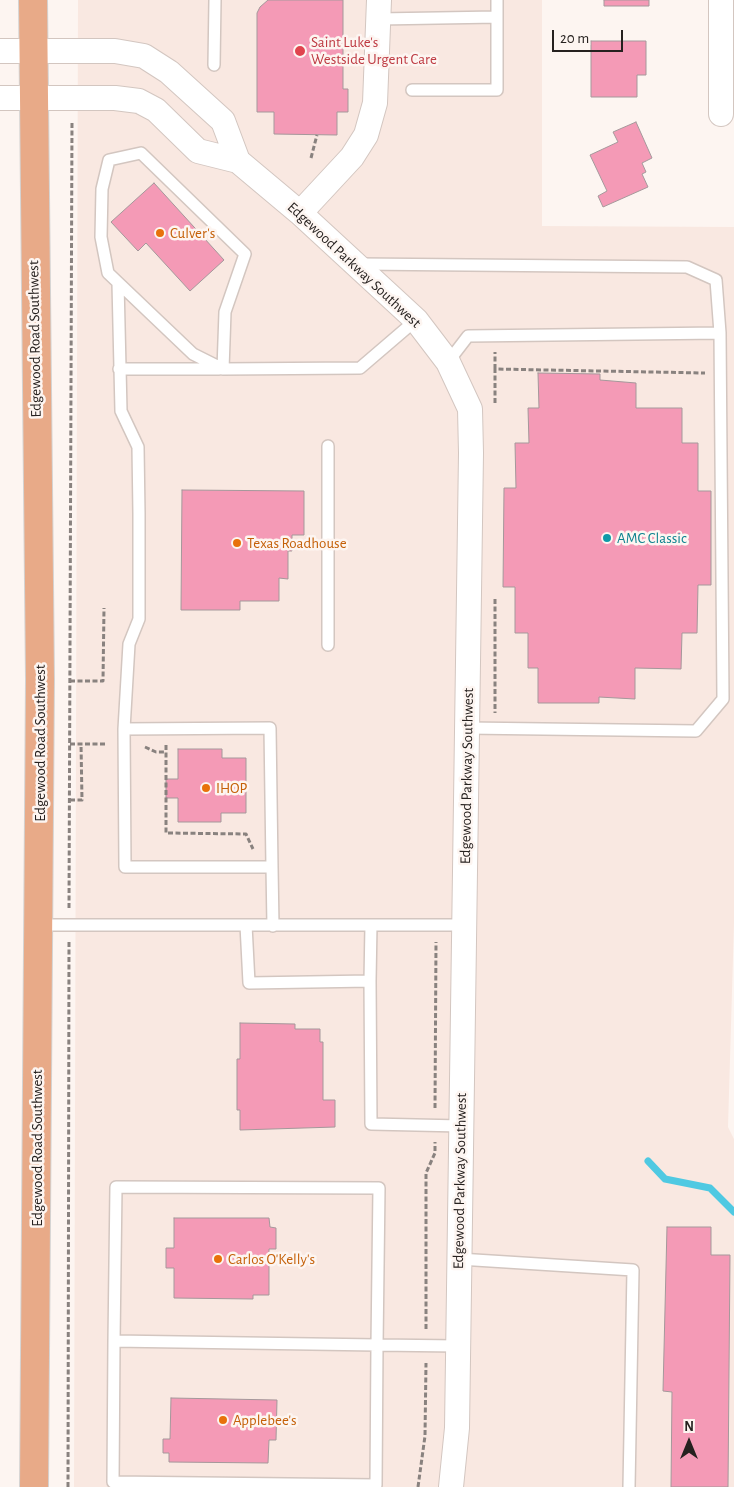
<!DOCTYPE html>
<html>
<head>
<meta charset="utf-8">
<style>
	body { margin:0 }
	#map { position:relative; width:734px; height:1487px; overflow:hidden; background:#fdf5f1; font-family:"Alegreya Sans",sans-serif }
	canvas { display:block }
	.north { position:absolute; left:664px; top:1417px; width:50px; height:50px; -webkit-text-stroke:4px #fdf5f1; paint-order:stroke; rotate:0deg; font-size:14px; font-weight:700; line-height:20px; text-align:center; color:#26211f }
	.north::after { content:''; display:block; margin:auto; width:18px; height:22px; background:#26211f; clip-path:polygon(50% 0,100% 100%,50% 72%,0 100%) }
	.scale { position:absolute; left:552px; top:30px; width:71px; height:22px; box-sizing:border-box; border:2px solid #26211f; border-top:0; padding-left:6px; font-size:15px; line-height:18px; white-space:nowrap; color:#26211f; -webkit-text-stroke:4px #fdf5f1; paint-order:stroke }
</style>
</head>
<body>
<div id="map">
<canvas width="734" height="1487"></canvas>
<div class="north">N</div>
<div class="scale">20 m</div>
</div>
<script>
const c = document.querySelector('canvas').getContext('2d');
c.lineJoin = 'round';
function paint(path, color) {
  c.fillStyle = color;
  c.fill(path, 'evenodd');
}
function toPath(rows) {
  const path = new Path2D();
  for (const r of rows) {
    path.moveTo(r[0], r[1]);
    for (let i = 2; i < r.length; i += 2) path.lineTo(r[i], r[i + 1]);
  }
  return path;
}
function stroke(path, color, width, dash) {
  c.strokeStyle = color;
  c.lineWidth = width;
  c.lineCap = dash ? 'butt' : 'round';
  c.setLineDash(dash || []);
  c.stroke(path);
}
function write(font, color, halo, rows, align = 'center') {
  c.font = font + ' "Alegreya Sans",sans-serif';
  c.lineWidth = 5;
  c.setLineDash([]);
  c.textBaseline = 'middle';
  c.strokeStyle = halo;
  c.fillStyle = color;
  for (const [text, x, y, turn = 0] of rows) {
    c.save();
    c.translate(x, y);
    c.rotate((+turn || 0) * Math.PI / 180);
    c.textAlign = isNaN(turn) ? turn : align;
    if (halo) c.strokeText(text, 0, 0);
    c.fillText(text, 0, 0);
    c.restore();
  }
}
const built = toPath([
	[78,0,542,0,542,226,734,227,734,923,728,1127,734,1139,734,1487,74,1487]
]);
const stream = toPath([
	[648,1161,665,1179,710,1188,734,1212]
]);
const building = toPath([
	[268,0,343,0,343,89,348,89,348,112,337,112,337,135,274,134,274,112,257,112,257,13,260,7,268,0],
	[604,0,649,0,649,6,604,6,604,0],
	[591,41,646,41,646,75,637,75,637,97,591,97,591,41],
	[636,122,652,158,642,163,646,172,642,174,648,187,603,207,598,196,607,191,590,155,618,142,613,132,636,122],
	[154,183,224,260,190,291,146,243,138,251,111,222,154,183],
	[538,373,600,374,600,380,636,383,636,408,682,408,682,443,698,443,698,491,711,491,711,585,698,585,697,633,682,633,681,669,635,668,635,699,599,697,599,703,538,703,538,668,528,668,528,633,515,633,515,587,503,587,504,488,516,488,515,443,529,443,528,408,539,408,538,373],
	[182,490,304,491,304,535,292,535,292,551,288,551,288,579,279,578,279,601,240,601,240,610,181,610,182,490],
	[178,749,222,749,222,758,246,758,246,813,221,813,221,822,178,822,178,798,166,798,166,779,178,779,178,749],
	[240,1023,295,1024,295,1029,320,1029,320,1042,323,1042,323,1100,335,1100,335,1127,240,1130,240,1110,237,1110,237,1059,240,1059,240,1023],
	[174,1218,269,1218,270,1227,276,1228,276,1249,269,1249,269,1295,253,1295,253,1299,174,1298,174,1268,166,1268,166,1248,174,1248,174,1218],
	[667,1227,711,1227,711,1255,730,1255,728,1487,671,1487,672,1392,663,1391,667,1227],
	[171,1398,277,1400,276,1440,269,1440,268,1463,169,1462,169,1453,163,1453,163,1439,170,1439,171,1398]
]);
const path = toPath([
	[311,158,317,135],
	[495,369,495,352],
	[495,403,495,369,705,373],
	[495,599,495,713],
	[70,681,103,681,104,608],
	[70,744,107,744],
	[166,745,166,833,246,834,253,849],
	[145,747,156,752,166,752],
	[70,800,82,800,81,743],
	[69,908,72,122],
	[435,1108,436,942],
	[426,1329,426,1173,435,1153,435,1142],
	[68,1487,69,942],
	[418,1487,425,1436,426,1363]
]);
const service = toPath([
	[379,19,497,17,497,0],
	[214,65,215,0],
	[412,90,497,90,497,17],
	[359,264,687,267,716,280,720,333],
	[118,283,121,411,138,447,139,514,139,619,129,644,124,729],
	[448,362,468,336,720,333,723,699,696,731,467,728],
	[119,369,219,369],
	[223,369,193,354,108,273,101,237,102,189,109,160,141,153,245,254,225,312,223,369,360,368,416,320],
	[328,446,328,645],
	[272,867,125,867,124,729,270,728,272,867,273,926],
	[38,925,464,925],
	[246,925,249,983,370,981,371,925],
	[370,981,371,1124,461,1126],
	[459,1259,633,1270,629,1487],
	[114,1341,113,1482,376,1485,377,1345,379,1188,116,1187,114,1341,377,1345,458,1346]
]);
const minor = toPath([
	[0,51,115,51,144,56,169,72,223,121,238,161],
	[0,98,115,98,139,101,156,110,198,151,238,161,300,213,416,320,448,362,470,409,471,453,457,1428,451,1487],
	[721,114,721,0],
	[300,213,352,157,366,135,375,103,379,0]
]);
const primary = toPath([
	[33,0,40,679,34,1487]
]);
const markers = [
	[300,51,6,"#e0444e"],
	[160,233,5,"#e8710a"],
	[607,538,5,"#0f9aa8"],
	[237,543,5,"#e8710a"],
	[206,788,5,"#e8710a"],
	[218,1259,5,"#e8710a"],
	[223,1420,5,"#e8710a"]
];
const healthNames = [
	["Saint Luke's",311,42],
	["Westside Urgent Care",311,59]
];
const foodNames = [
	["Culver's",170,233],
	["Texas Roadhouse",247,543],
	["IHOP",216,788],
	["Carlos O'Kelly's",228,1259],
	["Applebee's",233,1420]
];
const streetNames = [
	["Edgewood Parkway Southwest",354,265,43],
	["Edgewood Road Southwest",35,339,-91],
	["Edgewood Road Southwest",40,743,-90],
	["Edgewood Parkway Southwest",467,776,-89],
	["Edgewood Road Southwest",37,1148,-90],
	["Edgewood Parkway Southwest",460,1181,-89]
];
const cultureNames = [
	["AMC Classic",617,538]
];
paint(built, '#f9e8e1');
stroke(stream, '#4fc9e2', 7);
paint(building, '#f49ab6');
stroke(building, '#a5989b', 1);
stroke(service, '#d3c6c0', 14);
stroke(minor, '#d3c6c0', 26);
stroke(primary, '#d4d3d2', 30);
stroke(path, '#89827f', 3, [5, 2.5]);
stroke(service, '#fff', 11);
stroke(minor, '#fff', 24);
stroke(primary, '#e8aa88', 28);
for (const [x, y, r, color] of markers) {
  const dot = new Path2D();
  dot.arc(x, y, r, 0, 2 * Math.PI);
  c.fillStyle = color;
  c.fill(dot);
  stroke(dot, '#fdf5f1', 2);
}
write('15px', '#be3a42', '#fdf5f1', healthNames, 'left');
write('15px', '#c56008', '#fdf5f1', foodNames, 'left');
write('15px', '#26211f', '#fdf5f1', streetNames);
write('15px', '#0d838f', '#fdf5f1', cultureNames, 'left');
</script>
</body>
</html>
